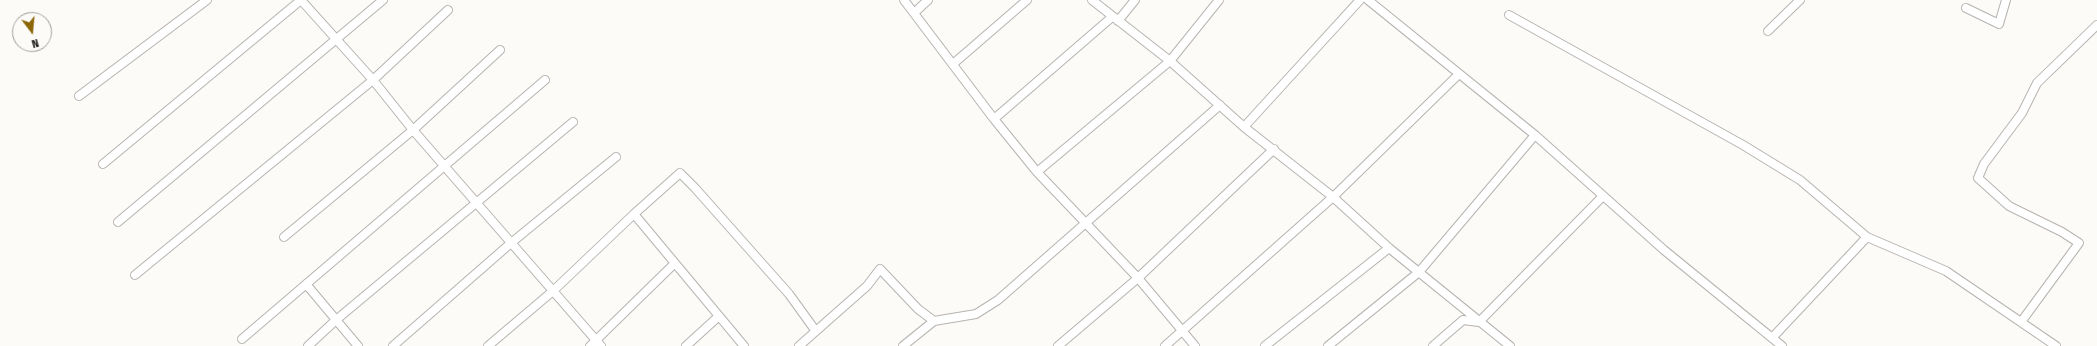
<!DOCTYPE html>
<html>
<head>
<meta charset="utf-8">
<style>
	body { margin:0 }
	#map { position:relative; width:2097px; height:346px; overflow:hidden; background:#fdfbf7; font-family:"Fira Sans Condensed",sans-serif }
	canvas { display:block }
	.north { position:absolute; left:12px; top:12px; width:40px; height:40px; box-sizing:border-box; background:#fdfbf7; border:1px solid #a19f9d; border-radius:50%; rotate:164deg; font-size:11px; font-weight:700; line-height:16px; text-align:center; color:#171615 }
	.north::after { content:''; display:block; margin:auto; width:14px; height:18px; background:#8b6606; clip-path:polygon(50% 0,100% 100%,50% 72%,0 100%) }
</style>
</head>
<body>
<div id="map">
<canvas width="2097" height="346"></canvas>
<div class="north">N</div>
</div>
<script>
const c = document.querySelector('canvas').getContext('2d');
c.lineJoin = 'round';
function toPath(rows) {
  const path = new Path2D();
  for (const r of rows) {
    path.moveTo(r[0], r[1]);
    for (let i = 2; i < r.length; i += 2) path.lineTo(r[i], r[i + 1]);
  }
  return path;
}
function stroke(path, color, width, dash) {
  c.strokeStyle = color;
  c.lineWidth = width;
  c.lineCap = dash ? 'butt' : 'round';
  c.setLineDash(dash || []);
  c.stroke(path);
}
const minor = toPath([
	[301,0,373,80,413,130,601,346],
	[904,0,994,119,1037,172,1138,278,1195,346],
	[1092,0,1170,61,1244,127,1333,197,1389,248,1510,346],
	[1368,0,1535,135,1664,250,1782,346],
	[1966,8,1999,24,2006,0],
	[914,13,928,0],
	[1509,15,1743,145,1800,180,1867,237,1946,271,2056,346],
	[1118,21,1135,0],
	[1768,31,1800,0],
	[953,64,1027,0],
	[79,96,207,0],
	[994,119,1112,17],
	[1244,127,1360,0],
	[103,164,301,0],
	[1037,172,1170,61,1219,0],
	[634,214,744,346],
	[118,222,383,0],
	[284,237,413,130,500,50],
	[135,275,373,80,448,10],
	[306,284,358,346],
	[2021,322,2079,243,2062,232,2009,206,1978,178,1984,164,2022,113,2037,83,2097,25],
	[1772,338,1867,237],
	[242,339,545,80],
	[308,346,336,320,573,122],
	[393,346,511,243,616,157],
	[488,346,553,291,634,214,680,173,695,188,789,294,815,330],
	[590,346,674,264],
	[686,346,719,316],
	[799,346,867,286,880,269,918,309,934,321],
	[903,346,934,321,976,314,998,300,1220,105],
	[1058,346,1138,278,1274,149],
	[1165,346,1333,197,1459,74],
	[1265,346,1389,248],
	[1328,346,1419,272,1535,135],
	[1433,346,1463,320,1479,322,1603,196]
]);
stroke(minor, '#b6b3b0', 10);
stroke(minor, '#fff', 8);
</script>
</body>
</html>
